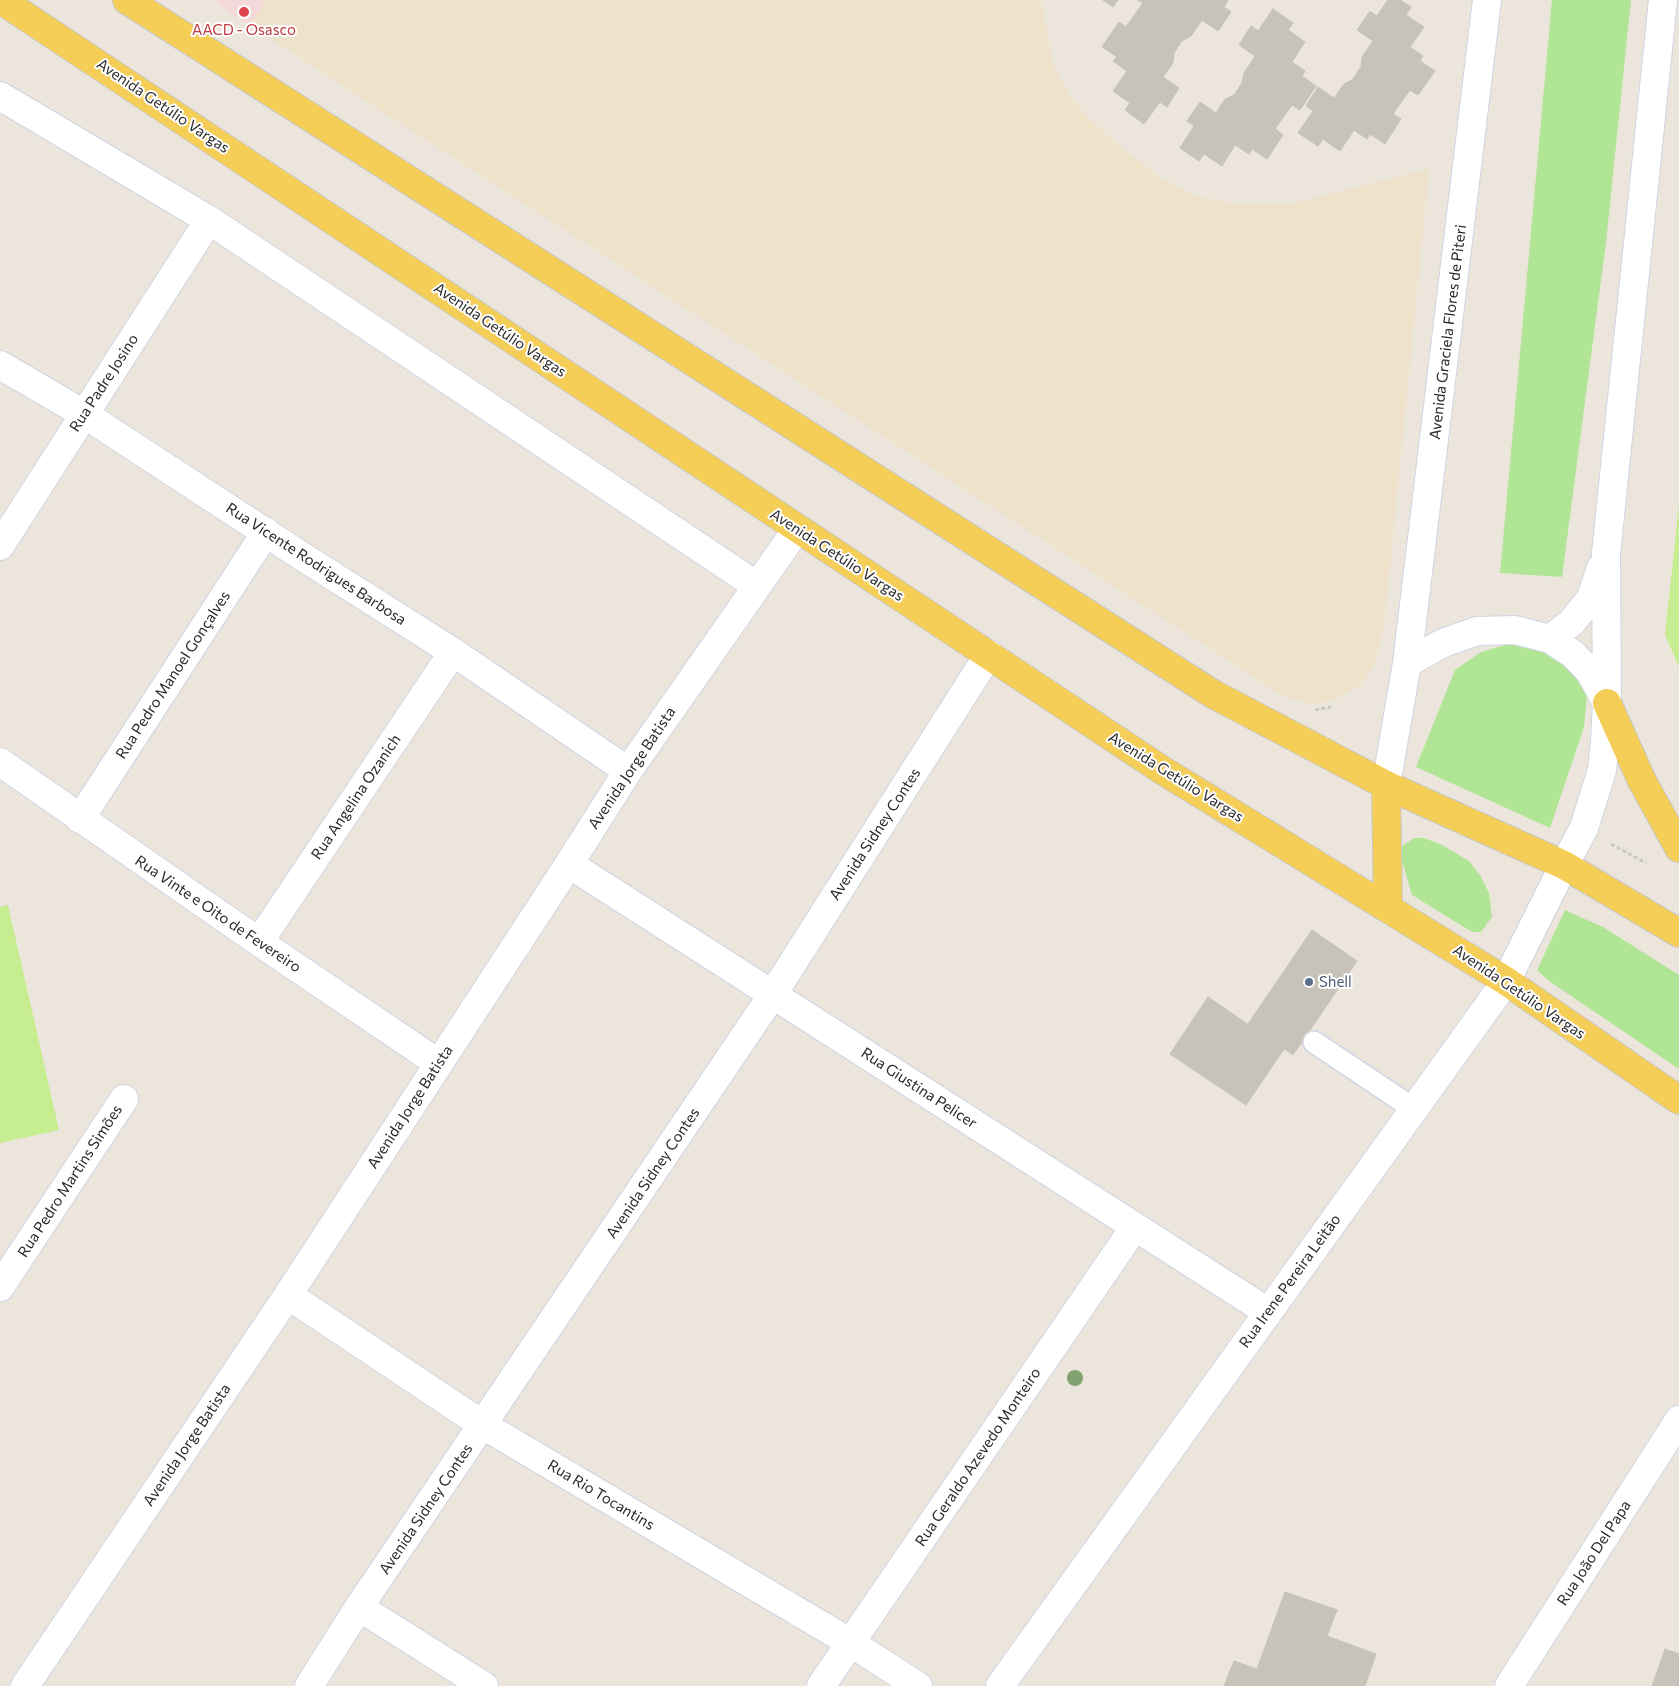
<!DOCTYPE html>
<html>
<head>
<meta charset="utf-8">
<style>
	body { margin:0 }
	canvas { display:block; background:#ece5db }
</style>
</head>
<body>
<canvas width="1679" height="1686"></canvas>
<script>
const c = document.querySelector('canvas').getContext('2d');
c.lineJoin = 'round';
function paint(path, color) {
  c.fillStyle = color;
  c.fill(path, 'evenodd');
}
function toPath(rows) {
  const path = new Path2D();
  for (const r of rows) {
    path.moveTo(r[0], r[1]);
    for (let i = 2; i < r.length; i += 2) path.lineTo(r[i], r[i + 1]);
  }
  return path;
}
function stroke(path, color, width, dash) {
  c.strokeStyle = color;
  c.lineWidth = width;
  c.lineCap = dash ? 'butt' : 'round';
  c.setLineDash(dash || []);
  c.stroke(path);
}
function write(font, color, halo, rows, align = 'center') {
  c.font = font + ' Commissioner,sans-serif';
  c.lineWidth = 4;
  c.setLineDash([]);
  c.textBaseline = 'middle';
  c.strokeStyle = halo;
  c.fillStyle = color;
  for (const [text, x, y, turn = 0] of rows) {
    c.save();
    c.translate(x, y);
    c.rotate((+turn || 0) * Math.PI / 180);
    c.textAlign = isNaN(turn) ? turn : align;
    if (halo) c.strokeText(text, 0, 0);
    c.fillText(text, 0, 0);
    c.restore();
  }
}
const education = toPath([
	[266,0,1041,0,1054,67,1071,97,1087,117,1123,149,1158,176,1194,196,1231,203,1295,203,1429,169,1384,627,1374,665,1362,683,1344,695,1330,701,1312,704,1296,700,1280,694,249,25]
]);
const medical = toPath([
	[213,0,266,0,249,25]
]);
const green = toPath([
	[1552,0,1631,0,1606,242,1562,577,1500,573],
	[1534,641,1559,650,1588,685,1584,727,1550,828,1416,767,1455,670,1481,652,1509,644],
	[1414,838,1424,838,1442,845,1469,861,1480,875,1489,893,1492,917,1481,932,1472,932,1412,895,1400,854,1402,846],
	[1565,910,1603,927,1679,975,1679,1069,1549,981,1537,970]
]);
const pitch = toPath([
	[1679,504,1679,667,1665,635],
	[8,905,59,1130,0,1143,0,907]
]);
const building = toPath([
	[1103,0,1118,0,1113,7,1103,0],
	[1138,0,1228,0,1224,7,1231,12,1218,31,1202,20,1191,36,1182,41,1174,53,1173,63,1163,77,1179,88,1167,107,1160,102,1144,124,1125,110,1130,103,1113,91,1127,71,1113,61,1117,57,1102,47,1119,22,1126,27,1143,3,1138,0],
	[1388,0,1400,0,1411,7,1406,15,1424,27,1410,47,1423,56,1420,61,1435,71,1418,95,1410,90,1393,114,1401,119,1385,144,1370,134,1367,139,1354,130,1340,151,1323,139,1318,146,1298,133,1313,111,1306,106,1318,87,1334,98,1344,84,1352,80,1361,67,1362,57,1373,41,1357,30,1370,11,1377,16,1388,0],
	[1273,9,1293,23,1288,30,1305,42,1292,62,1305,71,1302,76,1316,86,1300,110,1292,105,1275,129,1283,135,1267,159,1252,149,1249,154,1235,145,1222,166,1204,154,1199,161,1180,148,1194,126,1187,121,1200,102,1216,113,1225,99,1234,95,1242,83,1244,73,1255,56,1239,45,1251,26,1258,31,1273,9],
	[1312,930,1357,961,1293,1055,1248,1024,1312,930],
	[1208,997,1284,1049,1246,1105,1170,1054,1208,997],
	[1285,1592,1337,1610,1327,1636,1376,1654,1365,1686,1224,1686,1234,1661,1257,1669,1285,1592],
	[1665,1649,1679,1654,1679,1686,1652,1686,1665,1649]
]);
const path = toPath([
	[1315,710,1331,707],
	[1611,844,1646,863]
]);
const lane = toPath([
	[1314,1042,1414,1109]
]);
const street = toPath([
	[0,96,209,220,757,586],
	[0,365,84,414,303,557,453,652,628,771],
	[0,546,209,220],
	[1550,639,1572,622,1591,598,1601,568],
	[1407,663,1443,643,1477,631,1515,630,1550,639,1573,654,1590,672,1607,703],
	[0,762,259,942,438,1063],
	[1386,785,1407,663,1487,0],
	[80,819,266,532],
	[569,864,1268,1312],
	[1564,865,1584,828,1602,770,1605,742,1607,703,1606,554,1663,0],
	[259,942,453,652],
	[0,1287,124,1099],
	[288,1295,483,1425,851,1643,918,1686],
	[359,1607,484,1686],
	[25,1686,288,1295,569,864,628,771,797,529],
	[309,1686,359,1607,773,994,989,654],
	[821,1686,1134,1228],
	[1509,1686,1679,1420]
]);
const secondary = toPath([
	[1000,1686,1506,981,1564,865]
]);
const primary = toPath([
	[1,0,1162,770,1506,981,1679,1100],
	[127,0,1213,694,1386,785,1564,865,1679,933],
	[1607,703,1642,781,1679,848],
	[1386,785,1388,907]
]);
const trees = [
	[1075,1378]
];
const markers = [
	[244,12,6,"#e0444e"],
	[1309,982,5,"#5c6f8a"]
];
const healthNames = [
	["AACD - Osasco",244,30]
];
const streetNames = [
	["Avenida Getúlio Vargas",163,106,34],
	["Avenida Getúlio Vargas",500,330,34],
	["Avenida Graciela Flores de Piteri",1448,332,-83],
	["Rua Padre Josino",104,383,-57],
	["Avenida Getúlio Vargas",837,555,33],
	["Rua Vicente Rodrigues Barbosa",316,564,33],
	["Rua Pedro Manoel Gonçalves",173,675,-57],
	["Avenida Jorge Batista",632,768,-56],
	["Avenida Getúlio Vargas",1176,777,32],
	["Rua Angelina Ozanich",356,797,-56],
	["Avenida Sidney Contes",875,834,-57],
	["Rua Vinte e Oito de Fevereiro",218,914,34],
	["Avenida Getúlio Vargas",1519,992,34],
	["Rua Giustina Pelicer",919,1088,33],
	["Avenida Jorge Batista",410,1107,-57],
	["Avenida Sidney Contes",653,1173,-56],
	["Rua Pedro Martins Simões",70,1181,-57],
	["Rua Irene Pereira Leitão",1290,1281,-54],
	["Avenida Jorge Batista",187,1445,-56],
	["Rua Geraldo Azevedo Monteiro",978,1457,-56],
	["Rua Rio Tocantins",601,1495,31],
	["Avenida Sidney Contes",426,1509,-56],
	["Rua João Del Papa",1594,1553,-57]
];
const serviceNames = [
	["Shell",1319,982]
];
paint(education, '#efe2ca');
paint(medical, '#f4d8da');
paint(green, '#b1e596');
paint(pitch, '#c7ed91');
paint(building, '#c7c3ba');
stroke(building, '#c8c1b5', 1);
stroke(lane, '#d0d4e3', 24);
stroke(street, '#d0d4e3', 30);
stroke(secondary, '#d0d4e3', 30);
stroke(primary, '#c8c8c8', 30);
stroke(path, '#c8c8c8', 3, [4, 2.5]);
stroke(lane, '#fff', 21);
stroke(street, '#fff', 28);
stroke(secondary, '#fff', 28);
stroke(primary, '#f5ce58', 28);
c.fillStyle = '#81a170';
for (const [x, y] of trees) {
  c.beginPath();
  c.arc(x, y, 8, 0, 2 * Math.PI);
  c.fill();
}
for (const [x, y, r, color] of markers) {
  const dot = new Path2D();
  dot.arc(x, y, r, 0, 2 * Math.PI);
  c.fillStyle = color;
  c.fill(dot);
  stroke(dot, '#fff', 2);
}
write('15px', '#be3a42', '#fff', healthNames);
write('15px', '#2a2a2a', '#fff', streetNames);
write('15px', '#4e5e75', '#fff', serviceNames, 'left');
</script>
</body>
</html>
